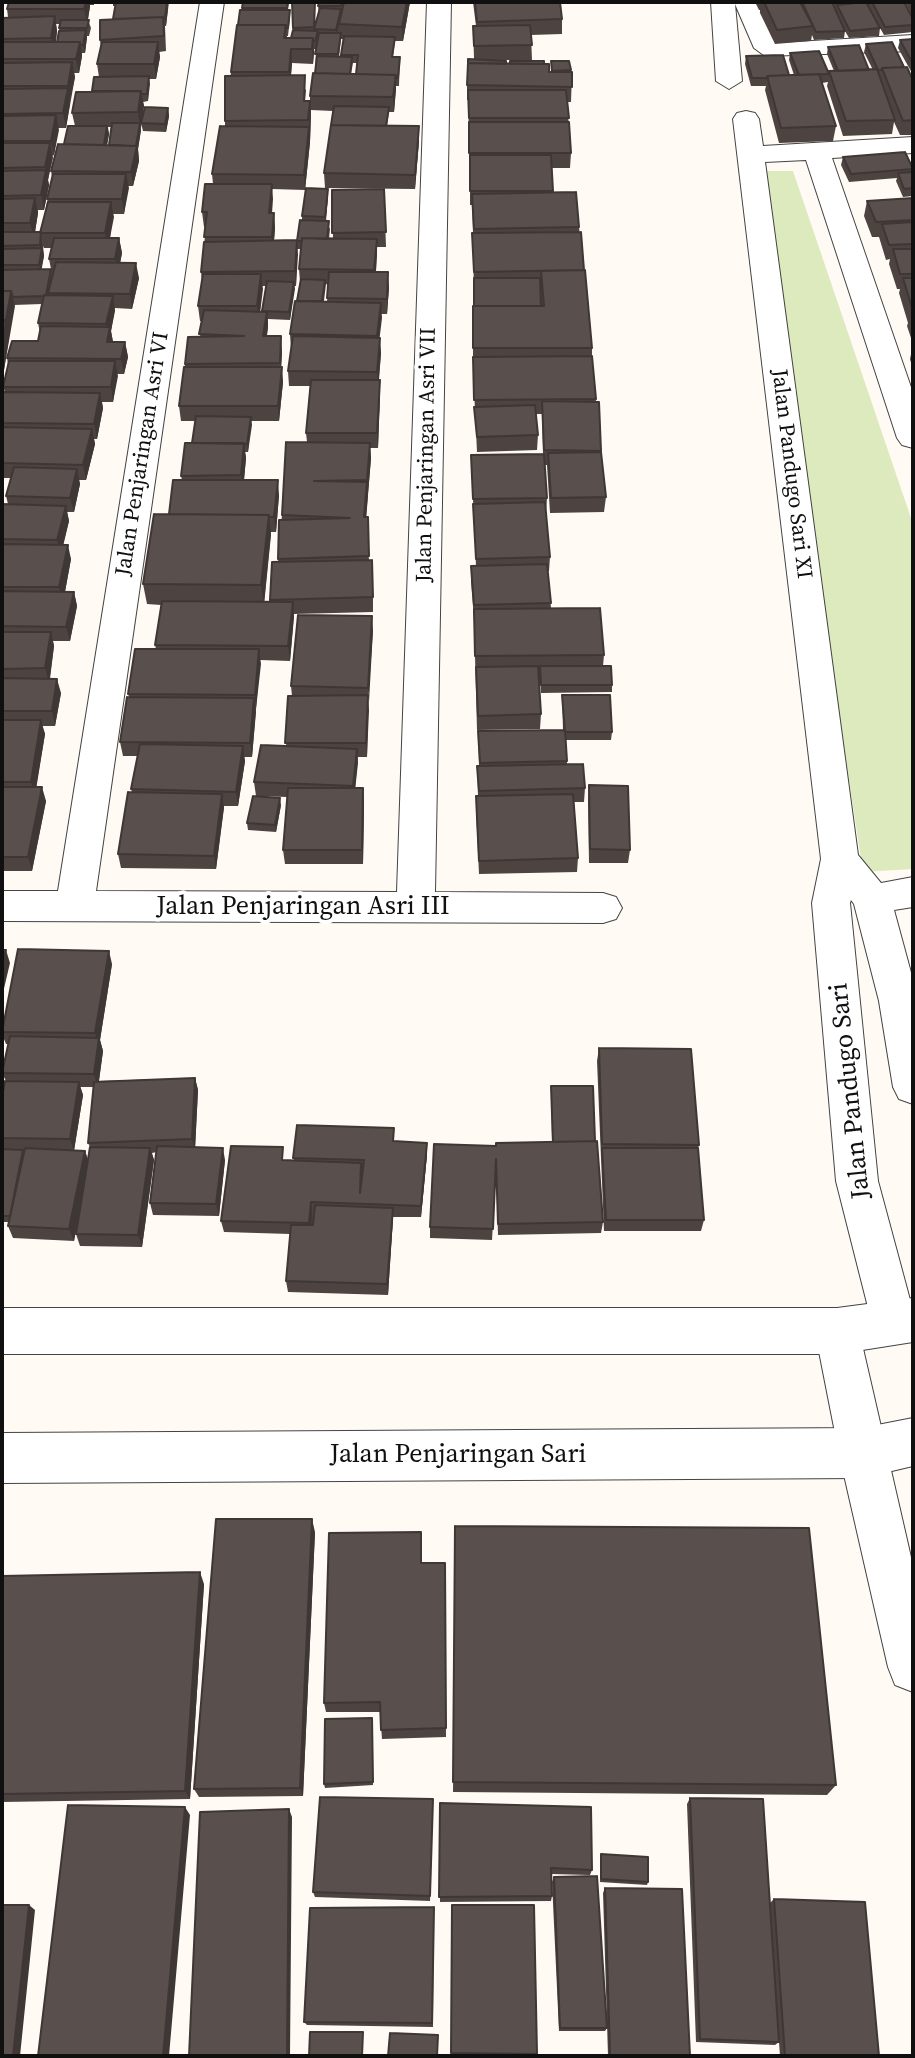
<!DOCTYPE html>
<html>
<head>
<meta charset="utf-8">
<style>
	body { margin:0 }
	#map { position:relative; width:915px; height:2058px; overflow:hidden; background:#fffbf4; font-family:"Source Serif 4",serif }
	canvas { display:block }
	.frame { position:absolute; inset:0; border:4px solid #101010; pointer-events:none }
</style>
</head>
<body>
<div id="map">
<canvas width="915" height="2058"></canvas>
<div class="frame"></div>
</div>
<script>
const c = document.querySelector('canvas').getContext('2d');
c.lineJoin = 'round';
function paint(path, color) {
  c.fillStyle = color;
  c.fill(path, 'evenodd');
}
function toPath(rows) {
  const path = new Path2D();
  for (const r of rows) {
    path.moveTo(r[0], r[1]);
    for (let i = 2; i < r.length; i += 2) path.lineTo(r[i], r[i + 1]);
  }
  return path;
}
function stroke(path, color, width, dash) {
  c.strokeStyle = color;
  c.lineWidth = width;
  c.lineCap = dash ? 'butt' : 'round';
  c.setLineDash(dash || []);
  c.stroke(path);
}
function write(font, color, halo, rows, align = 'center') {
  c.font = font + ' "Source Serif 4",serif';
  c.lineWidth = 8;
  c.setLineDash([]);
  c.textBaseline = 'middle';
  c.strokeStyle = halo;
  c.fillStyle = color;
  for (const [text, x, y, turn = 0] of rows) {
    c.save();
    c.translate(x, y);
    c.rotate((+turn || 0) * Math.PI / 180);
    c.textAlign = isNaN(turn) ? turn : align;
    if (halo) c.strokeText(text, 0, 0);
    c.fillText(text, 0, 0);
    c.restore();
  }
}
const green = toPath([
	[756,171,793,171,913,524,913,869,863,872]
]);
const minor = toPath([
	[200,2,224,2,96,891,397,892,427,2,451,2,435,892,603,893,616,897,622,908,616,919,603,923,2,921,2,891,58,891,200,2],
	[711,2,759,2,778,43,913,35,913,51,765,56,754,48,735,4,742,81,729,89,716,81,711,2],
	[746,111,755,113,759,119,763,146,913,137,913,153,832,158,913,393,913,448,902,445,897,438,806,160,765,162,858,855,881,883,913,877,913,907,894,910,913,980,913,1104,899,1099,893,1087,879,1001,854,904,851,900,850,903,878,1181,913,1311,910,1337,894,1343,878,1337,872,1323,836,1181,812,903,821,859,733,119,737,113,746,111],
	[837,1310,853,1316,859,1331,913,1566,913,1692,895,1685,888,1667,839,1453,815,1331,821,1316,837,1310]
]);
const tertiary = toPath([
	[913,1298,913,1342,837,1354,2,1354,2,1308,837,1308,913,1298],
	[913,1418,913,1466,862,1478,2,1483,2,1433,862,1428,913,1418]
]);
const wall = toPath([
	[9,2,94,2,94,5,90,5,88,20,91,28,89,36,87,36,85,53,82,53,82,56,79,73,74,73,75,77,66,128,58,128,54,155,52,156,48,180,49,185,44,210,38,210,38,213,35,232,41,232,52,177,51,171,75,126,72,113,92,91,99,77,97,64,101,47,100,40,113,19,116,6,113,6,113,2,169,2,166,26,165,26,166,51,159,52,160,57,156,79,149,79,148,101,143,102,144,106,138,149,139,161,133,186,128,186,124,214,113,214,110,238,119,238,122,253,120,263,139,278,132,309,115,308,111,331,113,342,125,342,128,357,124,374,117,374,113,402,102,402,103,408,97,439,94,439,95,444,86,480,79,480,80,484,74,512,67,512,69,521,63,544,71,559,65,592,74,592,77,606,70,641,53,641,54,646,50,679,61,693,55,726,42,726,45,734,36,787,46,801,32,871,2,871,2,504,8,504,6,496,11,478,2,478,2,392,5,392,3,387,8,364,7,358,38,341,40,333,38,323,42,304,14,305,4,370,2,370,2,18,8,17,7,9],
	[56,24,60,24,57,42,56,42,57,31],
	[108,127,112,127,109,145,107,145,109,134],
	[43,246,44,248,51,248,49,259,51,269,41,269,44,256],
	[243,2,289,2,288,10,290,18,288,36,287,36,287,38,291,38,293,31,292,2,315,27,319,13,318,6,343,2,341,17,344,2,410,2,403,41,395,41,393,57,400,57,399,86,396,86,394,112,389,112,387,126,419,141,415,189,325,188,324,173,333,111,311,110,310,142,305,190,272,189,272,213,274,213,275,228,274,241,297,241,302,220,302,216,328,197,326,221,330,229,329,239,333,239,332,190,384,189,386,247,377,247,376,272,389,287,387,314,381,314,379,338,381,353,379,380,380,395,378,448,370,448,371,458,366,517,369,560,373,574,373,612,294,614,290,661,260,660,252,757,244,757,245,761,238,806,224,806,216,869,121,868,118,854,132,792,131,789,138,756,123,756,120,742,129,697,128,694,156,649,155,645,161,605,147,604,143,584,182,480,181,476,192,443,196,421,181,421,179,406,185,364,200,337,202,321,200,321,198,306,202,281,201,272,206,227,204,227,202,212,213,184,212,174,225,126,225,121,231,72],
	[341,39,344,39,341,57,339,57],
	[314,49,316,49,315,73,310,96,310,101,305,101,306,90,291,75,292,63,313,64],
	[353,63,357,63,356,74,351,74],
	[297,249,301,249,299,269,300,282,290,334,291,349,288,371,289,386,310,386,306,433,307,442,282,515,278,562,272,562,271,602,264,602,271,532,276,532,279,495,244,480,246,458,245,452,248,452,251,421,279,421,283,382,281,367,282,351,267,336,268,327,268,319,290,320,294,286,296,286],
	[326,284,328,285,327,302,324,301],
	[262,286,266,286,262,312,260,311],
	[473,2,560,2,562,19,562,34,531,35,532,60,496,60,506,64,544,64,549,72,551,72,551,61,569,61,571,72,572,72,571,102,567,102,571,153,570,168,551,168,552,192,579,227,592,348,592,356,596,402,599,402,601,452,606,497,604,512,550,513,547,465,545,465,547,498,546,513,550,557,549,571,548,571,551,608,604,655,603,666,612,685,612,692,541,693,540,670,538,670,541,714,540,729,477,730,474,620,471,581,471,566,476,566,471,455,543,454,542,414,536,414,538,435,537,450,477,452,473,369,473,306,474,306,473,233,472,205,470,205,470,168,469,168,469,133,468,100,467,100,467,68,474,59,473,26,476,26],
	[755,2,904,2,913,19,913,32,884,35,880,28,879,36,849,38,845,31,844,38,814,40,812,35,811,41,775,44,760,13,760,10,759,10],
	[906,2,913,2,913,18,906,4],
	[913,39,913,73,912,73,898,48,900,40],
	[866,44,904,67,913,81,913,135,900,135,894,122,892,134,843,136,827,86,828,82,822,83,836,126,833,141,779,143,765,90,766,86,751,86,745,64,746,56,789,75,794,75,789,60,790,53,829,74,829,71,834,71,827,54,828,47,869,70,873,70,864,52],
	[168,108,169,116,166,132,143,131,141,123],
	[843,157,913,168,913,196,903,197,896,181,897,178,849,182,841,165],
	[913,198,913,344,907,326,908,323,899,293,900,289,897,289,889,264,890,259,886,260,879,237,872,237,864,216,867,201],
	[913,345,913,370,910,359],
	[373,630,368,702,367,757,358,757,355,788,363,788,364,802,363,864,285,864,283,850,287,797,256,796,254,782,286,746,292,696,291,686],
	[562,695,612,732,611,740,566,740,567,764,585,788,584,802,574,802,578,858,577,872,479,874,476,810,476,796,478,796,477,766,479,766,478,731,563,730],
	[589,785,630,850,628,863,589,863,588,799],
	[281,805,276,832,248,830,247,823],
	[112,964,100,1040,103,1051,99,1081,195,1078,198,1090,195,1147,225,1160,219,1216,153,1215,150,1203,157,1152,152,1153,154,1160,142,1247,80,1246,76,1234,81,1203,74,1241,13,1238,8,1226,9,1222,2,1222,2,1097,6,1081,2,1073,8,1044,6,1044,2,1034,2,1027],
	[80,1087,94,1087,88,1143,90,1147,88,1160,85,1151,74,1150,83,1095],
	[599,1048,699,1145,698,1149,704,1220,701,1231,604,1231,597,1061],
	[551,1086,595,1141,603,1222,601,1233,498,1235,496,1171,492,1240,430,1238,430,1227,496,1146,552,1142],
	[394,1142,427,1143,427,1155,421,1217,393,1217,388,1295,288,1292,286,1281,290,1234,224,1232,221,1221,285,1160,294,1160,293,1158],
	[455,1526,836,1785,827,1795,453,1792],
	[315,1532,303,1796,199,1797,194,1789],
	[422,1563,445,1563,446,1737,382,1739,380,1712,326,1712,324,1703],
	[2,1576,204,1584,190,1799,2,1802],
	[372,1718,373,1785,325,1788,324,1784],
	[690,1798,770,1903,774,1899,879,2056,780,2056,779,2042,775,2045,696,2042,687,1804],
	[433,1799,430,1901,315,1897,313,1892],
	[440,1803,592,1870,590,1875,551,1874,552,1896,551,1901,440,1902],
	[601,1854,648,1882,647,1885,600,1882],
	[554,1877,607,2028,605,2031,559,2031,552,1882],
	[605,1888,690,2056,608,2056,603,1893],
	[452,1905,537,2054,536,2056,451,2056],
	[434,1907,433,2027,307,2025,304,2022]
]);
const shadedWall = toPath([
	[86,2,90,2,90,7,87,24,84,9],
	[168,2,168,8,166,26,165,18],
	[407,2,410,2,403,41,402,27],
	[341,9,341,17,336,37,336,30],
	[55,16,57,31,54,53,51,38],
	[86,30,87,38,85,53,83,45],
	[313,38,314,53,313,64,312,49],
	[80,42,82,56,79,73,76,59],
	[158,42,160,57,156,79,154,64],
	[291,49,292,63,290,87,289,72],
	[72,62,75,77,70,100,68,86],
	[396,75,396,90,394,112,393,97],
	[149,76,150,84,148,101,147,94],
	[68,88,70,103,66,128,63,113],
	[141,91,144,106,140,127,138,112],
	[310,101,311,115,310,142,305,190,304,175,309,127],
	[168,108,169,116,166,132,165,124],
	[56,115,59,130,54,155,51,141],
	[140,123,141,131,138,149,139,161,133,186,131,172],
	[107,126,109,134,105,156,103,148],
	[419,126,419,141,415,189,415,175],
	[50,143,53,158,48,180,49,185,44,210,41,195,46,172,45,167],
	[126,174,129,188,124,214,122,199],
	[272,184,273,199,271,228,269,213],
	[328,189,328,197,325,225,325,217],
	[35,198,38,213,34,238,30,223],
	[111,202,114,217,108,248,105,233],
	[274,213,275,228,273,252,272,237],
	[41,238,44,256,41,273,39,265,41,253,40,245],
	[119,238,122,253,118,274,115,259],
	[377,239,377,254,375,285,374,270],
	[297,240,298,255,296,286,295,271],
	[136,263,139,278,132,309,130,294],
	[388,272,389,287,387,314,387,299],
	[261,274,263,289,259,321,257,306],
	[294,282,295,289,290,320,289,312],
	[11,291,15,306,4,370,2,362,2,347],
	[113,296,115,311,111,331,113,342,107,342,109,336,106,324],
	[381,303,382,318,378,351,377,336],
	[267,312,268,327,264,351,263,336],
	[281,336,282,351,281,372,282,367,283,382,279,421,278,406,281,376,280,363],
	[380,338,381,353,378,387,377,372],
	[125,342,128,357,124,374,121,359],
	[115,361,118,376,113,402,111,387],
	[380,380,380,395,378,448,377,433],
	[100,393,103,408,97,439,94,424],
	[251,417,252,425,248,452,247,444],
	[92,429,95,444,86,480,83,465],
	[244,443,246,458,243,490,241,475],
	[370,443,371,458,368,495,367,480],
	[77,469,80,484,74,512,70,498],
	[278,480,279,495,276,532,274,517],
	[367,482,368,496,365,532,364,517],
	[66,506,69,521,61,555,57,540],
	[269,515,271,535,264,605,261,585],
	[68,545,71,559,63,602,59,587],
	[74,592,77,606,70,641,66,627],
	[293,602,294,617,290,661,288,646],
	[372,616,373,630,369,702,368,688],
	[51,632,54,646,49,683,45,668],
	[259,649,261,664,256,709,255,695],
	[57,679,61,693,55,726,52,711],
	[368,695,369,710,367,757,366,743],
	[254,698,256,712,252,757,250,743],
	[41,720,45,734,35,796,31,782],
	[243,746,245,761,238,806,236,792],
	[357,749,358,763,354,800,353,786],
	[42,787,46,801,32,871,28,857],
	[363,788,364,802,363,864,362,850],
	[222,794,224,808,216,869,214,856],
	[280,798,281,805,276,832,275,825],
	[6,950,10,963,2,997,2,964],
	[109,951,112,964,100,1040,103,1051,98,1087,94,1074,98,1045,95,1033],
	[195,1078,198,1090,195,1151,192,1139],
	[79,1082,83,1095,74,1151,70,1139],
	[427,1143,427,1155,421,1217,421,1206],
	[150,1148,154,1160,142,1247,138,1235],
	[223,1148,225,1160,219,1216,216,1204],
	[85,1151,89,1163,74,1241,69,1229],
	[311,1202,312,1214,311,1235,309,1223],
	[393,1208,393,1219,388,1295,387,1284],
	[312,1519,315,1532,303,1796,300,1788],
	[200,1572,204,1584,190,1799,185,1791],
	[185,1807,190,1815,169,2056,163,2056],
	[289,1809,292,1817,290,2056,287,2056],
	[29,1905,35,1910,20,2056,13,2056]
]);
const building = toPath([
	[9,2,86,2,84,9,7,9,9,2],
	[116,2,167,2,165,18,164,18,163,17,113,19,116,2],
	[243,2,288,2,287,8,242,8,243,2],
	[292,2,315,2,314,27,293,28,292,2],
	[319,2,342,2,341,6,318,6,319,2],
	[344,2,407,2,402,27,339,24,344,2],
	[475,2,560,2,562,19,477,22,475,2],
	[764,2,800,2,813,26,777,30,764,2],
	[802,2,832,2,845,31,816,32,802,2],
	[866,2,880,28,850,31,837,5,866,2],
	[872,2,904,2,913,19,913,25,885,27,872,2],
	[320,8,341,9,336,30,314,29,320,8],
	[240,10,290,10,288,28,285,28,286,25,238,25,240,10],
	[55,16,51,38,2,39,2,18,55,16],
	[163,17,164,36,100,40,100,20,163,17],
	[61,20,89,20,87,28,59,28,61,20],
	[237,25,286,25,284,38,313,38,312,49,291,49,289,72,231,72,237,25],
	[530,25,532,45,474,46,473,26,530,25],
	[86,30,83,45,80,45,80,42,57,42,59,31,86,30],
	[293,30,318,31,315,41,313,41,313,38,291,38,293,30],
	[319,33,341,33,338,54,315,54,319,33],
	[344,36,395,37,392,57,400,57,398,78,395,78,396,75,356,74,358,55,341,55,344,36],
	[913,39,913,64,900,40,913,39],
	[2,42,80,42,76,59,2,59,2,42],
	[102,42,158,42,154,64,97,64,102,42],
	[892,42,904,67,882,68,882,70,878,70,866,44,892,42],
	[859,45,869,70,838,71,828,47,859,45],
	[819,51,829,74,799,75,790,53,819,51],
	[783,55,789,75,767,76,768,78,752,78,746,56,783,55],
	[317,56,352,57,350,74,315,73,317,56],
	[468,59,506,61,506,64,468,63,468,59],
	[510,61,544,61,544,64,510,64,510,61],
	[551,61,569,61,571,70,552,71,551,61],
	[72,62,68,86,2,86,2,63,72,62],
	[468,63,549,64,549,72,572,72,572,87,467,85,468,63],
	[907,67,913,81,913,120,903,121,882,68,907,67],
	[877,69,895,120,846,121,829,71,877,69],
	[313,73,396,75,393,97,310,96,313,73],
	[819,74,836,126,781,128,767,76,819,74],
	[305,75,304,101,310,101,308,120,225,121,225,76,305,75],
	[149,76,147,94,141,94,141,91,92,91,94,77,149,76],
	[68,88,63,113,2,114,2,89,68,88],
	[468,90,566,90,569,118,469,118,468,90],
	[141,91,138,112,72,113,76,92,141,91],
	[334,106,389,107,386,126,331,125,334,106],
	[145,107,168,108,165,124,141,123,145,107],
	[56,115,51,141,2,141,2,116,56,115],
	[469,122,569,122,571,153,469,153,469,122],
	[112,123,140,123,136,146,109,145,112,123],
	[331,125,419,126,415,175,324,173,331,125],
	[68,126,107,126,104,145,64,144,68,126],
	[220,126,309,127,304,175,212,174,220,126],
	[2,143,50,143,45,167,2,168,2,143],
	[58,144,137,146,131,172,51,171,58,144],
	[905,152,913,169,851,174,843,157,905,152],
	[470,155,551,155,553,191,470,191,470,155],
	[46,170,41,195,2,196,2,171,46,170],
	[913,172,913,188,904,189,898,173,913,172],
	[53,174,126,174,122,199,47,199,53,174],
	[205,184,272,184,269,213,274,213,272,237,204,237,207,212,202,212,205,184],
	[306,188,328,189,325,217,302,216,306,188],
	[384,189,386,232,332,233,332,190,384,189],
	[576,192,579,227,474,229,472,194,576,192],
	[35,198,30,223,2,223,2,199,35,198],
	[913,198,913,220,876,222,867,201,913,198],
	[48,202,111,202,105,233,40,233,48,202],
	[300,220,329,221,327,239,302,238,302,241,297,241,300,220],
	[913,222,913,244,889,245,882,224,913,222],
	[2,232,41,232,40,245,2,246,2,232],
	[581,232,584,270,474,272,472,233,581,232],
	[54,238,119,238,115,259,49,259,54,238],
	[302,238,377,239,374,270,299,269,302,238],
	[297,240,295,271,201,272,204,242,297,240],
	[42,248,39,265,2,265,3,249,42,248],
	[893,249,913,249,913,274,900,274,893,249],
	[56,262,136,263,130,294,48,293,56,262],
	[51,269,46,295,44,295,44,296,13,297,11,291,2,291,2,270,51,269],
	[585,270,592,348,473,348,473,306,544,306,541,271,585,270],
	[329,272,388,272,387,299,327,298,329,272],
	[203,274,261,274,257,306,198,306,203,274],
	[474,278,540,278,541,306,474,306,474,278],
	[903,278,913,278,913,308,912,308,903,278],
	[301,279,325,280,322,301,297,301,301,279],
	[267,281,294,282,289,312,262,311,267,281],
	[2,291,11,291,6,320,2,320,2,291],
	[44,295,113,296,106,324,38,323,44,295],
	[295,301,381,303,377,336,290,334,295,301],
	[204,310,267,312,263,336,281,336,280,363,185,364,188,337,244,336,199,334,204,310],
	[2,322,6,322,2,347,2,322],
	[41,326,110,327,107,342,125,342,121,359,7,358,12,341,38,341,41,326],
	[293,336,380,338,377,372,288,371,293,336],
	[592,356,596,399,474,400,473,357,592,356],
	[9,361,115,361,111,387,3,387,9,361],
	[184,367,282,367,278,406,179,406,184,367],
	[311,380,380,380,377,433,306,433,311,380],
	[2,392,100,393,94,424,2,423,2,392],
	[542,401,599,402,601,451,544,450,542,401],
	[535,405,538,435,477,437,474,407,535,405],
	[196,416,251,417,247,444,192,443,196,416],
	[2,427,92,429,83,465,2,463,2,427],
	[286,442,370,443,367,480,314,481,367,482,364,517,368,517,369,556,278,559,279,520,350,518,282,515,286,442],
	[185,443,244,443,241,475,181,476,185,443],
	[601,452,606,497,551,498,548,453,601,452],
	[544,454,547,498,473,499,471,455,544,454],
	[14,467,77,469,70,498,6,496,14,467],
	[173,480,278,480,274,517,269,517,269,515,169,514,173,480],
	[545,502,550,557,476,559,473,504,545,502],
	[2,504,66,506,57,540,2,539,2,504],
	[154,514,269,515,261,585,143,584,154,514],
	[2,544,68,545,59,587,2,587,2,544],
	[372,560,373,597,270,600,272,562,372,560],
	[547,564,551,603,474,605,471,566,547,564],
	[2,591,74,592,66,627,2,626,2,591],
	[162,601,293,602,288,646,155,645,162,601],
	[600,608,604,655,475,656,474,609,600,608],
	[298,615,372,616,368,688,291,686,298,615],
	[2,632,51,632,45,668,2,669,2,632],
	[135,649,259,649,255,695,128,694,135,649],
	[538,666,541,714,478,716,476,667,538,666],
	[540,666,611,666,612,685,541,685,540,666],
	[2,678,57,679,52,711,2,711,2,678],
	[368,695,366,743,285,743,288,696,368,695],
	[562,695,610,695,612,732,565,732,562,695],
	[127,697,254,698,250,743,120,742,127,697],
	[2,720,41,720,31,782,2,782,2,720],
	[565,730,567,761,480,763,478,731,565,730],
	[140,744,243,746,236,792,131,789,140,744],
	[261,745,357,749,353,786,254,782,261,745],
	[583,764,585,788,479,791,477,766,583,764],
	[589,785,628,786,630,850,590,849,589,785],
	[2,787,42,787,28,857,2,857,2,787],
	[288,788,363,788,362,850,283,850,288,788],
	[128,792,222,794,214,856,118,854,128,792],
	[573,794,578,858,479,861,476,796,573,794],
	[253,796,280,798,275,825,247,823,253,796],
	[18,949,109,951,95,1033,2,1032,18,949],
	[2,950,6,950,2,964,2,950],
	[10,1036,99,1038,94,1074,2,1073,10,1036],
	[599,1048,691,1049,699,1145,602,1144,599,1048],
	[195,1078,192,1139,88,1143,94,1082,195,1078],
	[5,1081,79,1082,70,1139,2,1138,2,1097,5,1081],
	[551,1086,593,1086,595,1141,553,1142,551,1086],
	[297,1125,394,1128,393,1141,427,1143,421,1206,311,1202,309,1223,221,1221,231,1146,283,1147,282,1160,361,1163,360,1193,364,1160,293,1158,297,1125],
	[597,1141,603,1222,498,1224,496,1159,493,1229,430,1227,434,1144,496,1146,496,1143,597,1141],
	[157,1146,223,1148,216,1204,150,1203,157,1146],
	[90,1147,150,1148,138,1235,76,1234,90,1147],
	[25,1148,85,1151,69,1229,8,1226,25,1148],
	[602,1148,698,1148,704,1220,606,1220,602,1148],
	[2,1149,23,1150,10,1216,2,1216,2,1149],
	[315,1205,393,1208,387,1284,286,1281,291,1225,313,1225,315,1205],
	[216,1519,312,1519,300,1788,194,1789,216,1519],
	[455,1526,809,1528,836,1785,453,1782,455,1526],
	[421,1532,421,1563,445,1563,446,1728,381,1730,380,1702,324,1703,329,1533,421,1532],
	[200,1572,185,1791,2,1794,2,1576,200,1572],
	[372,1718,373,1782,324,1784,325,1719,372,1718],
	[320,1797,433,1799,430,1896,313,1892,320,1797],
	[690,1798,763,1799,779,2042,700,2039,690,1798],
	[440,1803,591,1807,592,1870,551,1868,552,1896,439,1897,440,1803],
	[68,1805,185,1807,163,2056,38,2056,68,1805],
	[289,1809,287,2056,189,2056,200,1812,289,1809],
	[601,1854,648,1857,648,1882,601,1879,601,1854],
	[597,1876,607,2028,560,2028,554,1877,597,1876],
	[605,1888,682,1889,690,2056,610,2055,605,1888],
	[774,1899,865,1902,879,2056,785,2056,774,1899],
	[2,1905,29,1905,13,2056,2,2056,2,1905],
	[452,1905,534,1905,537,2054,451,2053,452,1905],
	[434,1907,432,2023,304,2022,310,1908,434,1907],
	[310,2032,363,2032,362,2056,309,2056,310,2032],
	[390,2033,438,2035,437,2056,388,2056,390,2033]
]);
const farStreetnames = [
	["Jalan Penjaringan Asri VI",143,454,-81],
	["Jalan Penjaringan Asri VII",427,455,-89],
	["Jalan Pandugo Sari XI",791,474,83]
];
const streetNames = [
	["Jalan Penjaringan Asri III",303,907],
	["Jalan Pandugo Sari",851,1091,-96],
	["Jalan Penjaringan Sari",458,1455]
];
paint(green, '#dceabd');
stroke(minor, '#434343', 2);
stroke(tertiary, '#434343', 2);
paint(minor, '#fff');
paint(tertiary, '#fff');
paint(wall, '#4d4442');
paint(shadedWall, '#3e3736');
paint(building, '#594f4d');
stroke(building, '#3e3736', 2);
write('22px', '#101010', '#fff', farStreetnames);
write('26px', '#101010', '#fff', streetNames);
</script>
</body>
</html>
